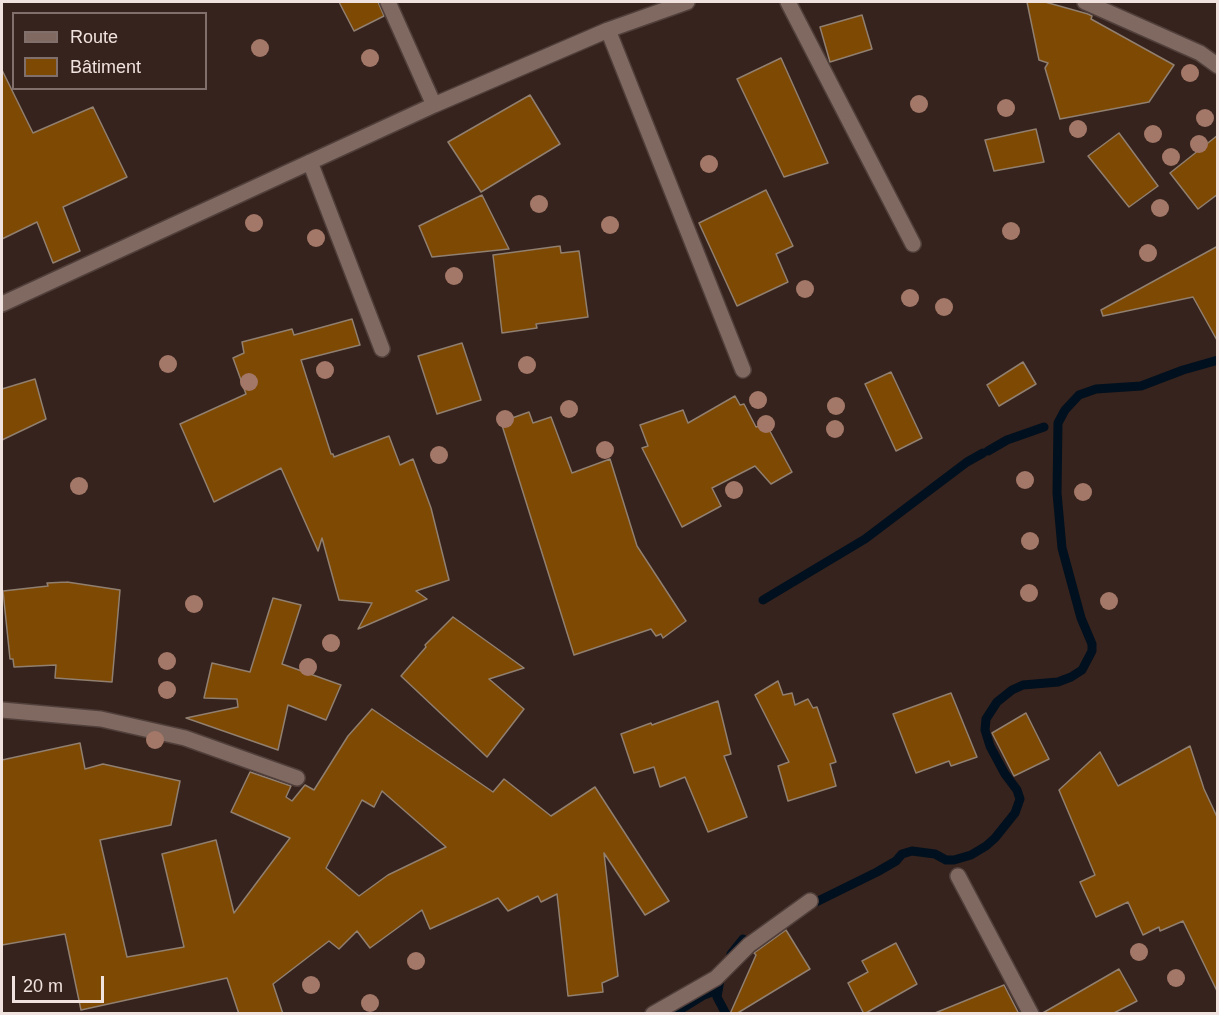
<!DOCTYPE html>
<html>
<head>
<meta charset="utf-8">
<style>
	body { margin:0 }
	#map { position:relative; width:1219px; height:1015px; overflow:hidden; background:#36231d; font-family:Arial,sans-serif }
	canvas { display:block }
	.frame { position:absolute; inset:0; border:3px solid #f0e2de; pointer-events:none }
	.legend { position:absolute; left:12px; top:12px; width:195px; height:78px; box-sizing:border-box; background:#36231d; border:2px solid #806f6a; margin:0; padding:8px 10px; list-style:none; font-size:18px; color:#f0e2de }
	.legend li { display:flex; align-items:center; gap:12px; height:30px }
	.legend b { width:30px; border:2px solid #806f6a }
	.scale { position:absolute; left:12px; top:976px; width:92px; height:27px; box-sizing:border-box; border:3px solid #f0e2de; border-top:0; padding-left:8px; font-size:18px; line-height:21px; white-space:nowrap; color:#f0e2de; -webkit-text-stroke:4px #36231d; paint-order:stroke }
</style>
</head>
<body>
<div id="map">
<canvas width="1219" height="1015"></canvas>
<div class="frame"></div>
<ul class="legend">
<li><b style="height:8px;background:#806961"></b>Route</li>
<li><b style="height:16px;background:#7e4902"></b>Bâtiment</li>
</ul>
<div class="scale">20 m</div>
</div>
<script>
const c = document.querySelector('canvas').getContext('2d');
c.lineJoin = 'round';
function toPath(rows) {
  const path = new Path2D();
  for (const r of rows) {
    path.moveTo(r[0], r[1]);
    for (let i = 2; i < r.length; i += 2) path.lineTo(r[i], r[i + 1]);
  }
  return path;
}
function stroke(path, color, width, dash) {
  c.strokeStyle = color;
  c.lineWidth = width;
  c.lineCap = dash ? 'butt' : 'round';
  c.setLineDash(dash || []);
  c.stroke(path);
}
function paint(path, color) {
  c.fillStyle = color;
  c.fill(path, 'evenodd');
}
const stream = toPath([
	[988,451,1007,440,1044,427],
	[763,600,865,539,967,462,983,453],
	[808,906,877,872,896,861,902,854,912,851,935,854,946,860,954,860,971,855,986,846,995,838,1015,813,1020,799,1017,790,1005,774,990,746,985,730,986,719,997,702,1012,690,1023,685,1058,682,1071,677,1082,670,1092,651,1092,644,1081,618,1062,548,1057,493,1058,423,1065,410,1079,395,1096,389,1141,386,1183,370,1218,360],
	[731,954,743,939],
	[721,974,717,997,726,1014],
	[673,1014,704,995,718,990]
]);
const building = toPath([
	[339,2,378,2,384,16,354,31,339,2],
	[1027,2,1045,2,1088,14,1092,16,1091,19,1174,65,1149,102,1060,119,1045,68,1048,63,1039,60,1027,2],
	[862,15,872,49,830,62,820,27,862,15],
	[781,58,828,163,784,177,737,79,781,58],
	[2,70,33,133,93,107,127,177,63,207,80,251,53,263,37,222,2,239,2,70],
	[530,95,560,144,481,192,448,142,530,95],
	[1036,129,1044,162,994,171,985,140,1036,129],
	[1119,133,1158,186,1129,207,1088,156,1119,133],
	[1218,135,1218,194,1198,209,1170,173,1218,135],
	[766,190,793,246,776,254,788,282,737,306,699,223,766,190],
	[482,195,509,249,432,257,419,226,482,195],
	[560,246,561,253,579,251,588,317,536,324,537,328,502,333,493,255,560,246],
	[1218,246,1218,342,1193,297,1103,316,1101,310,1218,246],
	[352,319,360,345,301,360,331,454,333,454,334,457,389,436,400,465,413,459,431,508,449,580,416,591,427,599,358,629,372,603,339,600,322,538,318,551,281,468,214,502,180,424,246,394,233,358,244,353,242,342,292,329,294,335,352,319],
	[462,343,481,400,437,414,418,356,462,343],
	[1023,362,1036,384,999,406,987,385,1023,362],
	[891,372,922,438,896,451,865,384,891,372],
	[35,379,46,419,2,440,2,389,35,379],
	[735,396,740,405,744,404,756,427,766,424,792,472,771,484,755,466,712,488,721,506,682,527,642,448,648,446,640,425,683,410,688,423,735,396],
	[529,412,533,423,551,417,572,473,610,459,637,546,686,621,663,638,661,634,656,636,651,629,574,655,501,422,529,412],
	[67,582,120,590,112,682,55,678,56,665,14,667,13,659,10,659,3,591,48,586,47,583,67,582],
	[273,598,301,605,282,664,341,685,326,720,288,705,278,750,186,718,238,707,237,699,204,698,212,663,250,672,273,598],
	[453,617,524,668,489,679,524,709,487,757,401,676,426,647,425,645,453,617],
	[778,681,783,695,792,693,795,705,808,699,813,708,817,707,836,762,830,764,836,786,788,801,778,766,789,762,755,695,778,681],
	[951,693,977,757,951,766,949,761,916,773,893,714,951,693],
	[718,701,731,754,724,756,747,817,708,832,685,777,660,787,654,767,634,773,621,734,651,723,652,725,718,701],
	[372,709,493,792,504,779,551,816,595,787,669,901,645,915,604,853,618,976,602,983,603,992,568,996,557,894,541,902,538,896,508,911,498,898,430,929,422,910,370,948,357,931,339,949,329,941,273,984,283,1014,239,1014,227,978,81,1010,65,934,2,945,2,760,80,743,85,769,103,764,180,781,171,825,100,840,127,957,184,947,162,854,216,840,234,913,290,838,231,812,250,772,291,786,286,797,292,801,305,785,314,790,348,736,372,709],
	[382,791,446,847,388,875,359,896,326,868,362,800,374,807,382,791],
	[1026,713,1049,759,1014,776,992,733,1026,713],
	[1190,746,1204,789,1218,819,1218,993,1183,921,1160,931,1159,927,1143,935,1128,902,1096,917,1080,882,1095,875,1059,790,1100,752,1118,786,1190,746],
	[786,930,810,969,736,1014,730,1014,756,955,754,953,786,930],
	[896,943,917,984,864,1014,848,983,868,972,862,961,896,943],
	[1119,969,1137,1001,1112,1014,1041,1014,1119,969],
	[1004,985,1019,1014,935,1014,935,1013,1004,985]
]);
const minor = toPath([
	[388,2,434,105],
	[788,2,913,244],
	[1085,2,1200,53,1218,66],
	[608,30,743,370],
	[310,162,382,349],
	[2,304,434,105,608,30,687,2],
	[2,710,101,719,185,738,297,778],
	[958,876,1031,1014],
	[653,1014,716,978,749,945,810,901]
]);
const trees = [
	[260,48],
	[370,58],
	[1190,73],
	[919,104],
	[1006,108],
	[1205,118],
	[1078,129],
	[1153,134],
	[1199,144],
	[1171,157],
	[709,164],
	[539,204],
	[1160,208],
	[254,223],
	[610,225],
	[1011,231],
	[316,238],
	[1148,253],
	[454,276],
	[805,289],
	[910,298],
	[944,307],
	[168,364],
	[527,365],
	[325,370],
	[249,382],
	[758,400],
	[836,406],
	[569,409],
	[505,419],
	[766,424],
	[835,429],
	[605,450],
	[439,455],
	[1025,480],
	[79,486],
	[734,490],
	[1083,492],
	[1030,541],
	[1029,593],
	[1109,601],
	[194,604],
	[331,643],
	[167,661],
	[308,667],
	[167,690],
	[155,740],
	[1139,952],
	[416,961],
	[1176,978],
	[311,985],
	[370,1003]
];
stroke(stream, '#00101e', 9);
paint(building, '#7e4902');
stroke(building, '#917f6f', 1.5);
stroke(minor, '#503f3b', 18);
stroke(minor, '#806961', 15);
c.fillStyle = '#a37868';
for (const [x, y] of trees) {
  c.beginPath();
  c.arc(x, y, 9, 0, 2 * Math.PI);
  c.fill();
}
</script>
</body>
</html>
